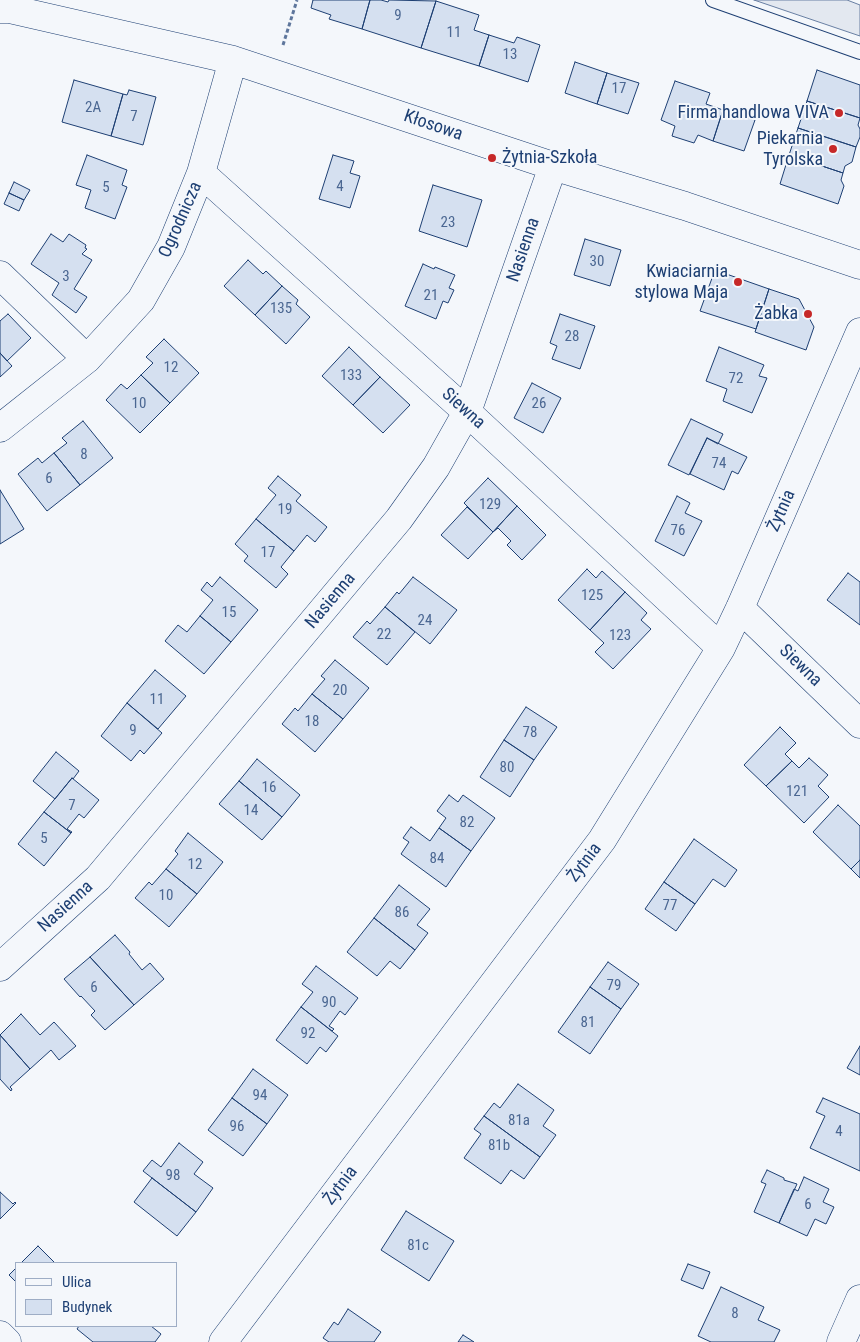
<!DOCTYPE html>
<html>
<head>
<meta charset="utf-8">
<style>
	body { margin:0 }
	#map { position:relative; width:860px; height:1342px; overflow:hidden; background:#f4f7fb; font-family:"Roboto Condensed",sans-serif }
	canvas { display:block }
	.legend { position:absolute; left:15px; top:1262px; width:162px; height:65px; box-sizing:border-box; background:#f4f7fb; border:1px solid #9eadc5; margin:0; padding:6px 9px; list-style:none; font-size:15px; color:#1d3f73 }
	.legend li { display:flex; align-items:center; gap:10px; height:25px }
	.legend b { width:25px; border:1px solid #9eadc5 }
</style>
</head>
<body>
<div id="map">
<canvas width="860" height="1342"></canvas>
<ul class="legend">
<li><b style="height:6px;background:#f4f7fb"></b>Ulica</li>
<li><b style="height:14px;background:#d5e0f0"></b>Budynek</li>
</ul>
</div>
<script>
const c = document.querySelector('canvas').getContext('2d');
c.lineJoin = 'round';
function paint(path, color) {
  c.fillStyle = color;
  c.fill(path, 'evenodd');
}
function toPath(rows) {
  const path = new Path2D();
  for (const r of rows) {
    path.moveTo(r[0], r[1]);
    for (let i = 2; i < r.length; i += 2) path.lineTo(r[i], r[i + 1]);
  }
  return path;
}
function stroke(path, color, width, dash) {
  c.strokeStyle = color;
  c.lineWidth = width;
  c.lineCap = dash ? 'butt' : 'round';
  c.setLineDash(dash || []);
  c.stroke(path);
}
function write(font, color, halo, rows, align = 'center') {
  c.font = font + ' "Roboto Condensed",sans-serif';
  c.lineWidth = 4;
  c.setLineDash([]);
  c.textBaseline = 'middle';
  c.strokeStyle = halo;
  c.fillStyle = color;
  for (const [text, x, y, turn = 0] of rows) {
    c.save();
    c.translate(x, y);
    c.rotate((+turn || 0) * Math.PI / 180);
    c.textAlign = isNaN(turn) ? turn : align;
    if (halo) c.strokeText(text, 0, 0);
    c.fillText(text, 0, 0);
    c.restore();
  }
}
const parking = toPath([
	[754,0,847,0,860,5,860,36,754,0]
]);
const building = toPath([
	[313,0,370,0,362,29,329,19,331,15,311,8,313,0],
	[370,0,381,0,388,2,389,0,436,1,421,48,362,29,370,0],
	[436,1,479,15,474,30,489,35,479,66,421,48,436,1],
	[489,35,514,43,517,37,540,45,528,82,479,66,489,35],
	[575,62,607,73,597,104,565,93,575,62],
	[817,70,860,85,860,118,807,101,817,70],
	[607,73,639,83,628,114,597,104,607,73],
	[74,80,123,94,111,136,62,122,74,80],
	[675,81,710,93,706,104,723,110,713,141,698,135,694,143,672,136,675,126,661,120,675,81],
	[129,90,156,97,143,145,111,136,123,94,127,95,129,90],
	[807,101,860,118,858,125,860,129,860,137,856,147,798,128,807,101],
	[723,110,755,120,744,151,713,141,723,110],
	[798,128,856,147,852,162,845,166,843,173,789,155,798,128],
	[87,155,127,170,122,185,127,187,115,219,85,208,91,190,76,185,87,155],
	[333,155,354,161,350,173,360,176,350,208,319,199,333,155],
	[789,155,843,173,841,180,844,186,838,204,780,184,789,155],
	[14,182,30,190,24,200,9,193,14,182],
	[433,185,482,200,467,247,419,231,433,185],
	[9,193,24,200,19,211,4,204,9,193],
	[51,234,63,242,69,234,86,245,85,248,87,249,82,254,92,260,74,289,87,297,76,313,52,295,59,283,31,264,51,234],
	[585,239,621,250,610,286,574,275,585,239],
	[248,260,263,274,266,271,282,286,255,315,224,286,248,260],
	[423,264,434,269,435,267,455,275,449,288,454,290,448,303,443,301,436,319,405,306,423,264],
	[715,270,769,289,756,329,700,311,715,270],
	[282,286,298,300,296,304,310,317,286,344,255,315,282,286],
	[769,289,799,299,814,327,806,350,755,332,769,289],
	[8,314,31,338,7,361,0,353,0,321,8,314],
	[560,314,595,326,580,369,552,359,557,346,550,343,560,314],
	[164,339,199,373,170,403,141,375,153,363,146,357,164,339],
	[349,347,380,377,353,405,322,376,349,347],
	[719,347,764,365,759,376,767,378,752,413,723,401,727,389,706,381,719,347],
	[0,353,12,366,0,377,0,353],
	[141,375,170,403,140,433,106,400,121,384,127,389,141,375],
	[380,377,410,405,383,433,353,405,380,377],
	[532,383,561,398,543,433,514,418,532,383],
	[691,419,723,434,718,444,707,438,689,475,668,465,691,419],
	[83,421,113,458,80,485,54,453,67,443,62,438,83,421],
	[707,438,747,457,738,474,732,471,724,490,690,474,707,438],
	[54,453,80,485,47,511,18,474,38,458,42,463,54,453],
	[278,476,301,495,296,501,327,527,315,542,307,535,294,551,256,519,276,495,268,488,278,476],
	[488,478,517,506,493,532,464,503,488,478],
	[0,490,24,529,0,544,0,490],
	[677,496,690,503,685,513,702,521,684,556,655,541,677,496],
	[517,506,546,535,522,560,507,545,511,541,498,528,493,532,517,506],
	[467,507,493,532,468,559,441,535,467,507],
	[256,519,294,551,281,567,288,574,276,588,244,561,248,556,235,544,256,519],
	[587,569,596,578,602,571,625,592,590,630,558,600,587,569],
	[848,573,860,582,860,625,827,600,848,573],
	[220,577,258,610,231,642,200,616,213,600,201,590,207,582,212,587,220,577],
	[413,577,457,610,430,644,385,607,397,592,399,594,413,577],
	[625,592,647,613,641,620,651,629,613,669,595,652,604,643,590,630,625,592],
	[385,607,415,632,387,665,353,637,367,621,370,624,385,607],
	[200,616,231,642,204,674,165,641,178,625,187,632,200,616],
	[335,660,369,688,343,719,312,694,325,679,321,676,335,660],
	[155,670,186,696,158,729,127,703,155,670],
	[312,694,343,719,315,752,282,724,295,708,298,711,312,694],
	[127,703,162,733,144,754,140,750,131,761,101,736,127,703],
	[526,707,557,727,534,760,504,740,526,707],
	[780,727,796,743,785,754,792,761,766,786,744,765,780,727],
	[504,740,534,760,510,797,480,777,504,740],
	[56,752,79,771,73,779,72,778,55,799,33,781,56,752],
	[809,758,828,775,818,786,829,797,804,823,766,786,792,761,799,768,809,758],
	[257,759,300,795,282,817,239,781,257,759],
	[72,778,99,800,84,818,79,814,67,829,72,832,71,833,44,812,72,778],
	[239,781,282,817,262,840,219,804,239,781],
	[449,795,458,802,463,795,495,818,471,851,439,828,446,818,437,811,449,795],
	[838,805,860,826,860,860,851,869,813,832,838,805],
	[44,812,71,833,44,866,18,844,44,812],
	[411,827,430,841,439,828,471,851,446,887,401,854,409,842,403,838,411,827],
	[188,833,223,862,197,894,166,869,178,854,175,851,188,833],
	[694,839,737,870,725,887,713,879,695,904,664,882,694,839],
	[860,860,860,878,851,869,860,860],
	[166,869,197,894,169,927,135,898,149,882,152,885,166,869],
	[664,882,695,904,676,931,645,909,664,882],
	[399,885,430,909,417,925,428,933,415,950,374,918,399,885],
	[374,918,415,950,400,969,390,961,377,976,347,952,374,918],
	[115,935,130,952,129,954,142,970,150,963,164,979,134,1005,90,957,115,935],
	[90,957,134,1005,105,1030,91,1015,95,1011,81,996,80,997,64,979,90,957],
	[608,962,639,984,621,1009,590,987,608,962],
	[316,966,358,998,345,1015,340,1011,329,1026,334,1029,332,1031,301,1007,313,992,302,984,316,966],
	[590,987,621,1009,590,1054,558,1032,590,987],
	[301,1007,338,1036,326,1052,320,1047,307,1064,276,1040,301,1007],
	[21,1014,40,1035,54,1022,76,1046,59,1060,51,1050,30,1069,0,1035,21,1014],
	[0,1035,30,1069,10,1087,12,1089,11,1091,0,1079,0,1035],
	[860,1046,860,1075,847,1068,860,1046],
	[253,1069,288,1095,267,1124,232,1098,253,1069],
	[518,1084,554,1110,543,1126,556,1135,540,1157,484,1116,494,1103,500,1108,518,1084],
	[232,1098,267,1124,243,1156,208,1130,232,1098],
	[823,1098,860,1114,860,1171,810,1148,825,1116,816,1112,823,1098],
	[484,1116,540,1157,524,1179,511,1170,501,1184,464,1158,481,1134,474,1129,484,1116],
	[179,1143,203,1162,194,1174,213,1188,196,1212,143,1171,152,1160,161,1167,179,1143],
	[767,1170,784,1178,784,1180,797,1184,779,1223,754,1212,766,1184,761,1182,767,1170],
	[804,1177,829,1189,823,1202,834,1207,826,1224,815,1219,807,1236,779,1223,794,1189,798,1191,804,1177],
	[152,1178,196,1212,177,1236,134,1202,152,1178],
	[0,1192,13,1204,15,1202,16,1203,0,1219,0,1192],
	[406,1211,454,1241,429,1281,381,1250,406,1211],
	[38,1246,55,1263,21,1263,38,1246],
	[688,1264,710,1272,703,1289,681,1280,688,1264],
	[16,1268,16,1282,9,1275,16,1268],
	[721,1287,764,1307,758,1320,780,1330,774,1342,711,1342,698,1336,721,1287],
	[348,1309,381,1332,374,1342,329,1342,323,1338,334,1322,338,1325,348,1309],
	[79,1326,151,1326,161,1334,155,1342,93,1342,77,1329,79,1326],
	[463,1335,474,1342,458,1342,463,1335]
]);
const path = toPath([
	[283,45,297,0]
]);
const lane = toPath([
	[713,0,860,52]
]);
const street = toPath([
	[0,9,10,9,233,60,553,166,685,206,860,265],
	[201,173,467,412,721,648],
	[0,275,87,359],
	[0,428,87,359,141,300,171,247,201,173,233,60],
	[740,608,860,724],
	[0,967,98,878,399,519,436,467,467,412,553,166],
	[0,1335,7,1342],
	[223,1342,602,840,721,648,740,608,860,332],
	[841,1342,860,1299]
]);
const markers = [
	[839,113,5,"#c62828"],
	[833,149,5,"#c62828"],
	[492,158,5,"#c62828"],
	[738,282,5,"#c62828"],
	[808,314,5,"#c62828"]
];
const numberNames = [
	["9",398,16],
	["11",454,33],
	["13",510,55],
	["17",619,89],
	["2A",93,108],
	["7",134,117],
	["4",340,187],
	["5",106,188],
	["23",448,223],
	["30",597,262],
	["3",66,277],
	["21",431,296],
	["135",281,309],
	["28",572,337],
	["12",171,368],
	["133",351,376],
	["72",736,379],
	["10",139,404],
	["26",539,404],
	["8",84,455],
	["74",719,464],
	["6",49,479],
	["129",490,505],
	["19",285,510],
	["76",678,531],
	["17",268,553],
	["125",592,596],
	["15",229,613],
	["24",425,621],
	["22",384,635],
	["123",620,636],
	["20",340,691],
	["11",157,700],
	["18",312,722],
	["9",133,731],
	["78",530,733],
	["80",507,768],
	["16",269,788],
	["121",797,792],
	["7",72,806],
	["14",251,811],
	["82",467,823],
	["5",44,839],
	["84",437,859],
	["12",195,865],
	["10",166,896],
	["77",670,906],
	["86",402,913],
	["79",614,986],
	["6",94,988],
	["90",329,1003],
	["81",588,1023],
	["92",308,1034],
	["94",260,1096],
	["81a",519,1121],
	["96",237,1127],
	["4",839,1132],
	["81b",499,1146],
	["98",173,1176],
	["6",808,1205],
	["81c",418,1246],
	["8",735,1314]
];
const poiNames = [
	["Firma handlowa VIVA",829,113],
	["Piekarnia",823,139],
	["Tyrolska",823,160],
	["Żytnia-Szkoła",502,158,"left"],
	["Kwiaciarnia",728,272],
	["stylowa Maja",728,293],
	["Żabka",798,314]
];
const streetNames = [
	["Kłosowa",433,126,19],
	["Ogrodnicza",181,220,-66],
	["Nasienna",524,250,-71],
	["Siewna",463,409,42],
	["Żytnia",782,511,-66],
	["Nasienna",331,601,-50],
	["Siewna",800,666,44],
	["Żytnia",585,863,-53],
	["Nasienna",66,907,-42],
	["Żytnia",341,1186,-53]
];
paint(parking, '#e3e8f0');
stroke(parking, '#687fa3', 1);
paint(building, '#d5e0f0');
stroke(building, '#1d3f73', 1);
stroke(lane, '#1d3f73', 16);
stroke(street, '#1d3f73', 29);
stroke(path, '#5e769c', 3, [4, 2.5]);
stroke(lane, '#f4f7fb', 14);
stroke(street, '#f4f7fb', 28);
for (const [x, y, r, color] of markers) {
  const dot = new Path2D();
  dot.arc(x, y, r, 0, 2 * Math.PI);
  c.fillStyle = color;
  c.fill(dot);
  stroke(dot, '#f4f7fb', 2);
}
write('15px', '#4b6792', null, numberNames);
write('18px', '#1d3f73', '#f4f7fb', poiNames, 'right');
write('18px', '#1d3f73', '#f4f7fb', streetNames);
</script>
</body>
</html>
